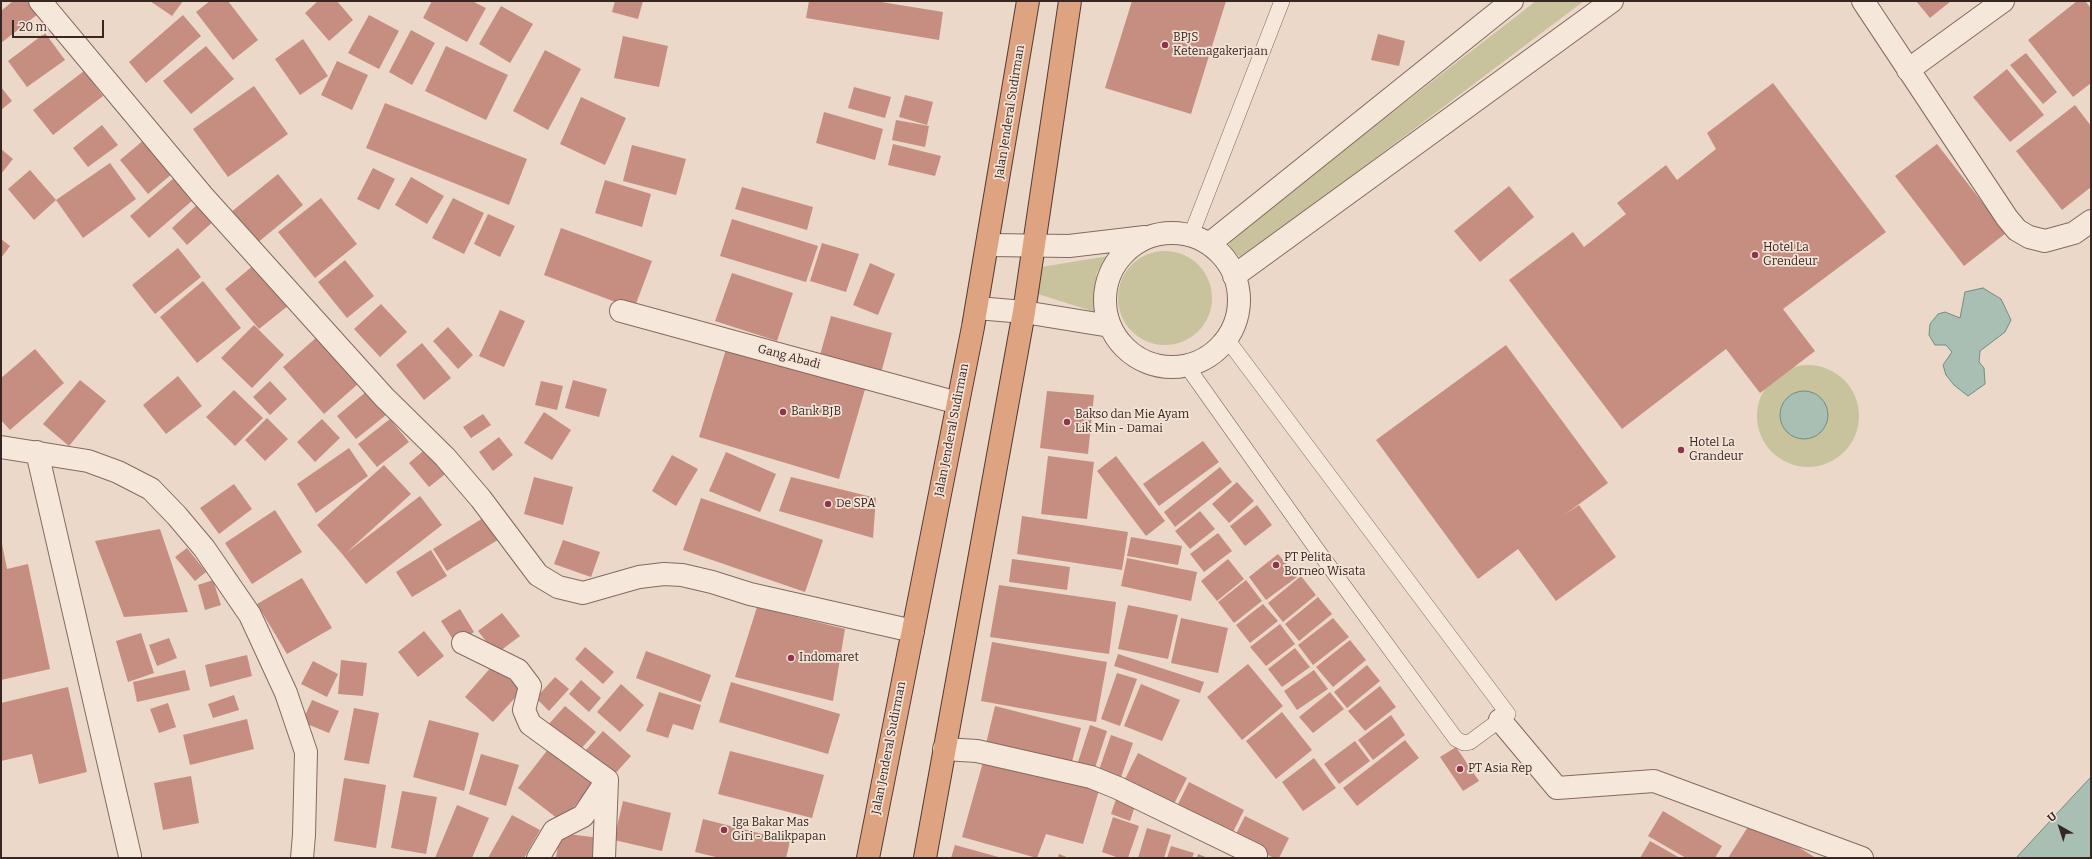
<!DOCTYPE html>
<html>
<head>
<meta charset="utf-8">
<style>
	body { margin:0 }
	#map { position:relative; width:2092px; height:859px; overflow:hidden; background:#ebd8c8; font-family:Bitter,serif }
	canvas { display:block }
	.frame { position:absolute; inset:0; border:2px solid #372621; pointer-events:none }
	.north { position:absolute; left:2040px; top:807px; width:40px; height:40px; -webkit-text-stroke:3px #f3e4d7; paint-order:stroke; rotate:321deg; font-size:11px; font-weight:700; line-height:16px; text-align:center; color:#372621 }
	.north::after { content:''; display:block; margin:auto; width:14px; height:18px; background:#372621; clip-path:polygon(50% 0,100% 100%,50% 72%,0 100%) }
	.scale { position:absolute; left:12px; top:20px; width:92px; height:18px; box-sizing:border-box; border:2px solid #372621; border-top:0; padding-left:5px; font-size:12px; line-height:14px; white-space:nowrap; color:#372621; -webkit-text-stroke:3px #f3e4d7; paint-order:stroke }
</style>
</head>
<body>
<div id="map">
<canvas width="2092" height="859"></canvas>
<div class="frame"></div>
<div class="north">U</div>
<div class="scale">20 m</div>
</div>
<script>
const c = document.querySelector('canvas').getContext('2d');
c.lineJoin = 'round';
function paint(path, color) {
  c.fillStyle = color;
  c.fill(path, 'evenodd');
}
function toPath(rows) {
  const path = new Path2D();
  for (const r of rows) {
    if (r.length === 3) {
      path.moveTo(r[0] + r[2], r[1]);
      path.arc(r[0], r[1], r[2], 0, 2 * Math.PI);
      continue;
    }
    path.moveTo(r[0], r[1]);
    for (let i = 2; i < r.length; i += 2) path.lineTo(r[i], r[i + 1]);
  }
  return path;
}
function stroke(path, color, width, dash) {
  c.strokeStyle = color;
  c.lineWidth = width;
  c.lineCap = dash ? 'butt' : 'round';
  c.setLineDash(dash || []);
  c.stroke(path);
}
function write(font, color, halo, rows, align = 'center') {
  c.font = font + ' Bitter,serif';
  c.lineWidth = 3.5;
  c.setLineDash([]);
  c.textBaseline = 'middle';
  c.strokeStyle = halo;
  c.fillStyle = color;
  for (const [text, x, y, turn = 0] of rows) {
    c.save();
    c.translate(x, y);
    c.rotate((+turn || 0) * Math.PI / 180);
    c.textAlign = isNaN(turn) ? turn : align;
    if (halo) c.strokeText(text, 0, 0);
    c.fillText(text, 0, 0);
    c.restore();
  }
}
const green = toPath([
	[1536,1,1584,1,1252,251,1241,257,1234,253,1229,245,1231,237],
	[1165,298,47],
	[1109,256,1097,272,1094,292,1095,312,1038,294,1041,267],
	[1808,416,51]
]);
const water = toPath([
	[1983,288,2001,299,2011,320,2005,332,1980,351,1979,362,1984,368,1985,384,1968,396,1954,385,1946,375,1943,365,1952,352,1946,345,1935,345,1929,335,1930,324,1938,314,1945,312,1960,318,1965,292,1983,288],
	[1804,415,24],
	[2091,777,2091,858,2016,858,2075,794,2091,777]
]);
const building = toPath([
	[13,1,28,1,38,14,1,43,1,11],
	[150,1,183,1,172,16],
	[210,1,228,1,258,40,233,60,196,12],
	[318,1,337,1,353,20,329,41,305,13],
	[432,1,472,1,486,8,467,42,423,18],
	[615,1,643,1,638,19,612,12],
	[809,1,875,1,943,12,939,40,806,18],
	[1132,1,1226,1,1191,114,1105,88],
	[1916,1,1951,1,1930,18],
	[2077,1,2085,1,2091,8,2091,83,2073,97,2028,40],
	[501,6,533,24,510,63,479,44],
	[183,15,201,36,146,83,129,62],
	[369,15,399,31,379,69,348,53],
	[411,30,435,43,412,85,389,72],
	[45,33,65,60,27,87,8,61],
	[1378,34,1405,41,1399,66,1371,60],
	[623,36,668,46,659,87,614,78],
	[303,39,328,76,300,95,275,59],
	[206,46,234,79,191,114,163,81],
	[446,46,508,75,486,120,425,91],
	[545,50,581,69,548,130,513,111],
	[2026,53,2057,92,2043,104,2010,65],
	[337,61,368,75,352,110,321,95],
	[2007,69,2044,115,2010,142,1973,97],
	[84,71,103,96,53,135,33,110],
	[1773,83,1886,232,1783,309,1815,351,1760,393,1726,349,1622,429,1509,280,1573,232,1584,247,1626,214,1617,203,1666,165,1677,180,1716,149,1707,133],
	[254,86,288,134,228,177,193,129],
	[1,87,12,101,1,110],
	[854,87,891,97,885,118,848,108],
	[905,95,933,102,927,125,899,117],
	[581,97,626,118,605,165,560,144],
	[385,103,527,159,509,205,366,148],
	[2075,105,2091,126,2091,187,2062,210,2016,151],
	[824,112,883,129,875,160,816,143],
	[896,120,929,126,925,147,892,140],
	[102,125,118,145,88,167,73,148],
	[151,134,179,168,148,194,120,160],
	[893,144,941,156,935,176,888,165],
	[1937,144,2006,233,1964,266,1895,176],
	[632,145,686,159,676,195,623,181],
	[1,149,13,159,1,174],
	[110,163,136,199,83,238,56,200],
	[373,168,395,179,379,210,357,199],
	[30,170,56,200,34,220,8,189],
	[278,174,303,205,256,244,230,213],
	[411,177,444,196,427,224,395,205],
	[174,178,193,200,149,238,130,216],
	[605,180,651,194,642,227,595,213],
	[1509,186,1534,217,1480,262,1454,231],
	[742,187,813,207,807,230,735,209],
	[321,198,357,244,315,278,278,232],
	[453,198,484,213,464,254,432,238],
	[199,203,215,220,187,245,172,228],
	[488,214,515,226,500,257,474,244],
	[732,219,818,246,806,282,720,256],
	[561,228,652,261,634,309,544,275],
	[1,239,10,246,1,258],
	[822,243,859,254,846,292,810,281],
	[178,248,201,277,155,314,132,285],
	[260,260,294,301,259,329,225,289],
	[345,260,374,296,347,318,318,282],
	[870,263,895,274,878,315,853,305],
	[732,273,793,293,777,341,715,321],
	[203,281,241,328,197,363,160,317],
	[381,304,407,332,380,357,354,329],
	[500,310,525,321,504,367,479,356],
	[831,316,892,333,881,373,820,355],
	[254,325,284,355,252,388,221,358],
	[448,327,473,355,458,369,433,341],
	[318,336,359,383,324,414,283,367],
	[422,343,451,378,424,400,396,365],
	[1506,345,1608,483,1564,515,1579,505,1616,557,1556,601,1518,549,1478,579,1376,440],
	[727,346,866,386,839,479,699,437],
	[35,349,64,383,10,430,1,420,1,378],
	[178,376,202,406,166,434,143,405],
	[80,380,106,401,69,446,43,424],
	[573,380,607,389,599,417,565,408],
	[270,381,287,399,270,415,253,397],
	[541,381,563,386,557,410,535,405],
	[234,390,263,418,235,446,206,417],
	[367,391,386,415,356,439,337,416],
	[1047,391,1094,395,1088,454,1040,448],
	[544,412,571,430,552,460,524,443],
	[483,414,491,425,471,438,463,427],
	[267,418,288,439,265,461,245,440],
	[322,419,340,438,315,462,297,442],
	[390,419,409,442,377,467,358,444],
	[499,437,513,455,493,471,479,452],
	[1203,441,1219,462,1159,506,1143,484],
	[428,447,449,471,429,487,409,463],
	[349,448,368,476,316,513,297,484],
	[726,452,776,474,760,512,709,491],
	[672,455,698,469,676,506,652,491],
	[1048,456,1094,462,1087,519,1041,514],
	[1116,456,1165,521,1146,536,1097,471],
	[384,465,411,494,346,553,420,496,442,525,366,584,343,555,317,525],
	[1220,467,1232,482,1175,527,1164,512],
	[534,477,573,487,563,525,524,514],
	[791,477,876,498,873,538,779,511],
	[1237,482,1254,501,1229,523,1212,504],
	[234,484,252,509,219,534,200,508],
	[701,498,823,540,805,592,683,550],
	[1257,505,1272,525,1245,546,1230,526],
	[275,510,302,552,252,584,225,543],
	[1200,511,1215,529,1190,549,1175,531],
	[488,515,501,538,447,571,433,549],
	[1022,516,1128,532,1122,570,1017,554],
	[160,529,188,612,124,617,95,541],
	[1218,533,1232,551,1204,572,1190,554],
	[1131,537,1182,546,1178,565,1127,556],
	[563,540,600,552,591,577,554,564],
	[2,544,7,569,28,564,50,669,1,680],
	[187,548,206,572,195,581,175,557],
	[431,550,447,576,412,597,396,572],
	[1278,554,1297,577,1266,600,1249,577],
	[1127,558,1197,572,1191,601,1121,586],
	[1012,559,1070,567,1067,590,1009,582],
	[1228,559,1244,579,1217,601,1201,581],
	[1301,576,1316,595,1283,622,1268,603],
	[302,578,332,628,287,654,257,604],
	[213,580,221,605,205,610,198,585],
	[1246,580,1262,601,1234,623,1218,602],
	[999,585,1116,602,1109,654,990,637],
	[1318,597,1332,614,1299,641,1285,624],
	[1263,604,1278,621,1250,643,1236,625],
	[1128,605,1178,615,1168,659,1118,649],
	[757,607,845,629,833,701,735,677],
	[460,609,474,632,456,644,441,621],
	[502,613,520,636,496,654,478,631],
	[1181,618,1228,628,1218,673,1171,663],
	[1333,618,1349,637,1313,665,1298,645],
	[1280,624,1295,644,1266,666,1250,647],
	[424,631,444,656,418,677,398,652],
	[141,633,154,673,128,682,116,641],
	[169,638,177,658,157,666,149,645],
	[1350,640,1366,660,1333,687,1316,667],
	[992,642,1107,662,1096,722,981,701],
	[585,647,614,672,603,684,575,659],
	[1295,648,1310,667,1282,687,1268,669],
	[646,651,711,675,701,702,636,678],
	[1118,654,1204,682,1200,693,1114,666],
	[247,655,252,676,210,687,205,665],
	[341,660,367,663,363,696,338,694],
	[313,661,338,674,327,697,301,684],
	[1248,664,1283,706,1242,740,1207,697],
	[493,665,522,690,493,722,465,697],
	[1367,665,1380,681,1347,708,1334,692],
	[185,670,190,690,137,702,133,682],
	[1314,670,1328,689,1297,710,1284,691],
	[1117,673,1137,679,1120,726,1101,719],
	[555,677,569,689,549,711,536,698],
	[581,680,601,698,589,712,569,694],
	[731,682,840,714,828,754,719,722],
	[621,684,644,705,620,732,597,712],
	[1141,684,1180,700,1162,741,1124,726],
	[1380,686,1396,707,1365,731,1348,711],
	[68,687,87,772,39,784,32,754,1,761,1,703],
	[659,692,701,705,693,730,673,724,668,738,646,731],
	[1330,692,1344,709,1313,733,1299,717],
	[234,695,239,710,213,718,208,704],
	[312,700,339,711,329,733,302,722],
	[168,703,176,727,159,733,150,709],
	[565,706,596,732,579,751,548,725],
	[995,706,1081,728,1070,769,985,748],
	[354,708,379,713,369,764,344,760],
	[1282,712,1312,750,1276,779,1246,741],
	[1391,715,1405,735,1373,760,1358,740],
	[247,719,254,749,190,765,183,735],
	[429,720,479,733,464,791,413,777],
	[1090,725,1107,731,1094,771,1077,765],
	[603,731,631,756,613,776,585,751],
	[1111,735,1133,743,1120,780,1098,773],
	[1405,740,1419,758,1357,806,1343,788],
	[1355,741,1370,761,1339,784,1324,764],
	[1456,747,1479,781,1463,791,1440,757],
	[549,748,593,783,562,822,518,788],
	[730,751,824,775,812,818,718,794],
	[1138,753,1187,778,1171,810,1122,785],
	[481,754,519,765,506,806,469,794],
	[985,755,1100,787,1083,844,1046,834,1037,858,962,837],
	[1314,758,1336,788,1303,811,1282,782],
	[191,776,199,823,163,830,154,783],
	[344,778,386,785,376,848,334,841],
	[1189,782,1244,810,1230,838,1175,810],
	[402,791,437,797,426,854,391,848],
	[1117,796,1136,803,1130,821,1111,814],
	[623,801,671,813,662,851,614,840],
	[457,805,489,818,472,858,435,858],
	[1663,811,1722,846,1715,858,1686,858,1648,836],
	[512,815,540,830,524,858,488,858],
	[1245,816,1289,838,1279,858,1274,858,1234,838],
	[1113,817,1139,826,1128,858,1119,858,1102,852],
	[703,819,790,841,786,858,720,858,695,852],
	[1753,819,1816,858,1728,858],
	[1147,828,1171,835,1164,858,1138,858],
	[560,833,600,838,597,858,556,858],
	[1650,841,1680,858,1640,858],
	[955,845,1002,858,951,858],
	[1171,846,1194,853,1192,858,1167,858],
	[1059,854,1069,858,1058,858],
	[1198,854,1208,858,1197,858]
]);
const service = toPath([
	[1191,235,1282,1],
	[1186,365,1318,551,1456,739,1464,743,1470,742,1508,714,1226,338]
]);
const minor = toPath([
	[40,1,202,195,384,397,445,457,481,499,538,575,558,587,583,593,639,577,664,574,682,575,712,582,750,594,913,631],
	[1863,1,2007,218,2017,230,2029,237,2045,241,2074,233,2091,221],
	[1908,70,2003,1],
	[1172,300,67],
	[1209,244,1512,1],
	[988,245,1069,246,1145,237],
	[1234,276,1612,1],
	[977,308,1024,312,1110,326],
	[621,311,958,403],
	[1,447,88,461,118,472,151,489,177,516,204,548,250,615,286,693,306,752,304,835,302,858],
	[37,452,130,856],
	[463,643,518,670,530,686,524,710,530,724,607,780],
	[1500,720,1557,788,1654,781,1862,858],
	[944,749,977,751,1091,777,1118,788,1256,855],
	[538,858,554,831,583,816,607,780,604,858]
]);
const trunk = toPath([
	[868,858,973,327,1028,1],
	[925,858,1024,312,1070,1]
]);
const markers = [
	[1165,45,4,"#8f344b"],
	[1755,255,4,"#8f344b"],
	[783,412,4,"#8f344b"],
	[1067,422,4,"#8f344b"],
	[1681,450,4,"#8f344b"],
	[828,504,4,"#8f344b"],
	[1276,565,4,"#8f344b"],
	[791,658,4,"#8f344b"],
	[1460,769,4,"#8f344b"],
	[724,830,4,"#8f344b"]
];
const poiNames = [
	["BPJS",1173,38],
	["Ketenagakerjaan",1173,52],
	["Hotel La",1763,248],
	["Grendeur",1763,262],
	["Bank BJB",791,412],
	["Bakso dan Mie Ayam",1075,415],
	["Lik Min - Damai",1075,429],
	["Hotel La",1689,443],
	["Grandeur",1689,457],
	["De SPA",836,504],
	["PT Pelita",1284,558],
	["Borneo Wisata",1284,572],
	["Indomaret",799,658],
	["PT Asia Rep",1468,769],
	["Iga Bakar Mas",732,823],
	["Giri - Balikpapan",732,837]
];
const streetNames = [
	["Jalan Jenderal Sudirman",1010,112,-81],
	["Gang Abadi",789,357,15],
	["Jalan Jenderal Sudirman",952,430,-79],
	["Jalan Jenderal Sudirman",889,748,-79]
];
paint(green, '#c8c39d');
paint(water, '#a9bfb3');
stroke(water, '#708d7f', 1);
paint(building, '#c68d81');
stroke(service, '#856a5f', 16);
stroke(minor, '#856a5f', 24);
stroke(trunk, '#543a32', 24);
stroke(service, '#f6e7db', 15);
stroke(minor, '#f6e7db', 22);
stroke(trunk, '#dea482', 22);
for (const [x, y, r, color] of markers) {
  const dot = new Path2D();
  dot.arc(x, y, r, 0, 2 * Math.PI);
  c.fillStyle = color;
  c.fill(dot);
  stroke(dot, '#f3e4d7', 1.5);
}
write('12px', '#372621', '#f3e4d7', poiNames, 'left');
write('12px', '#372621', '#f3e4d7', streetNames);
</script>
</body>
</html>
